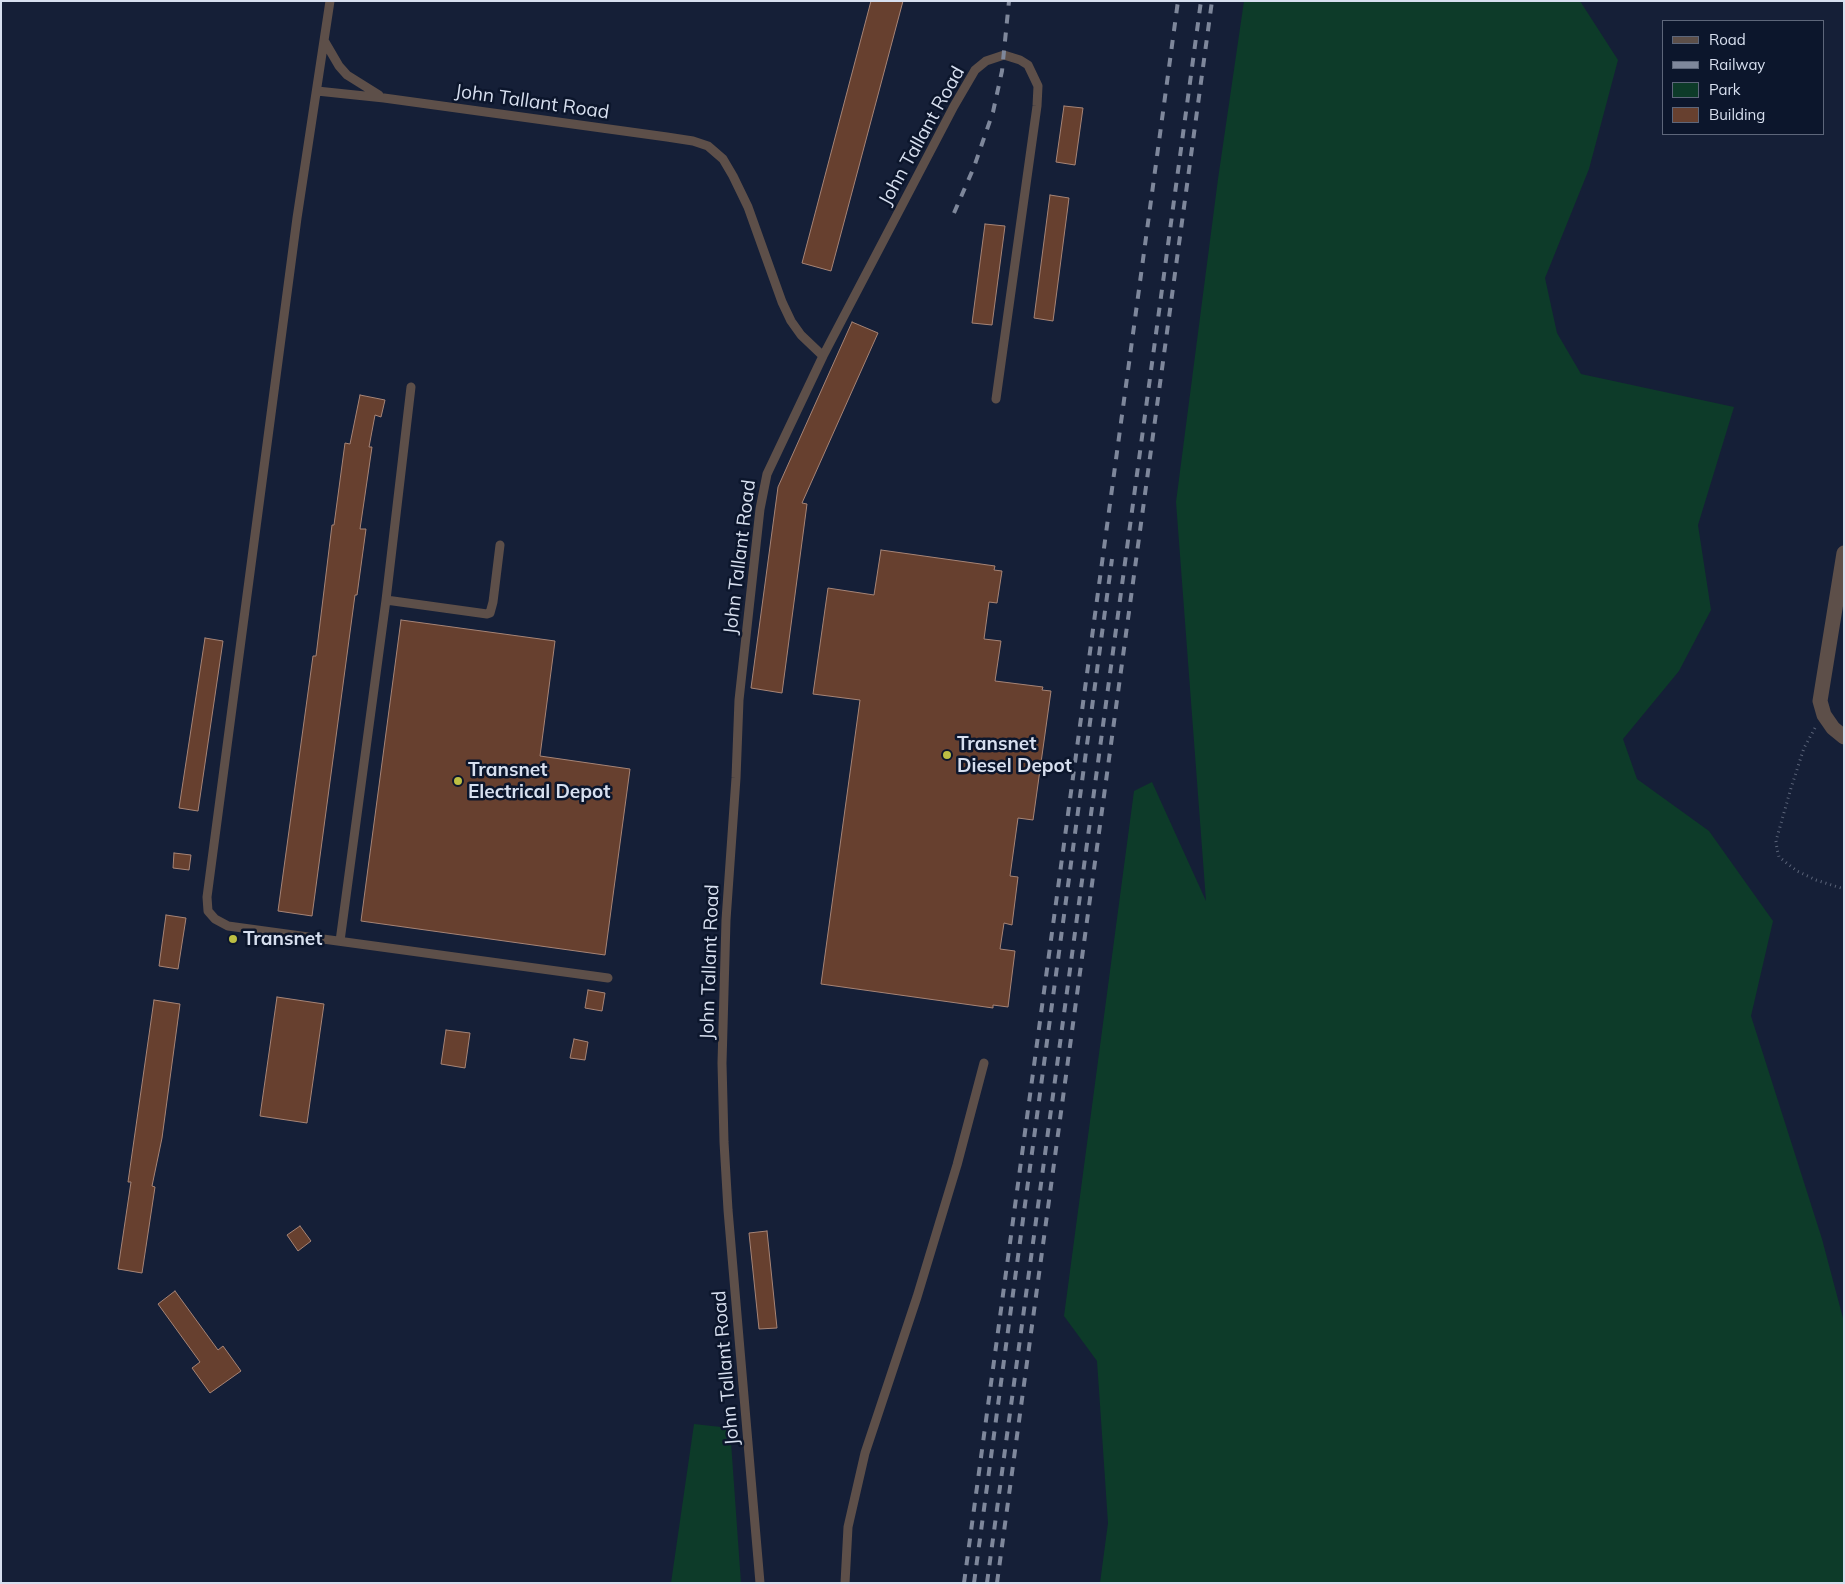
<!DOCTYPE html>
<html>
<head>
<meta charset="utf-8">
<style>
	body { margin:0 }
	#map { position:relative; width:1845px; height:1584px; overflow:hidden; background:#151f37; font-family:Mulish,sans-serif }
	canvas { display:block }
	.frame { position:absolute; inset:0; border:2px solid #d7dfef; pointer-events:none }
	.legend { position:absolute; left:1662px; top:20px; width:162px; height:115px; box-sizing:border-box; background:#0c162c; border:1px solid #5d667a; margin:0; padding:6px 9px; list-style:none; font-size:15px; color:#d7dfef }
	.legend li { display:flex; align-items:center; gap:10px; height:25px }
	.legend b { width:25px; border:1px solid #5d667a }
</style>
</head>
<body>
<div id="map">
<canvas width="1845" height="1584"></canvas>
<div class="frame"></div>
<ul class="legend">
<li><b style="height:6px;background:#5d4f49"></b>Road</li>
<li><b style="height:6px;background:#7e879b"></b>Railway</li>
<li><b style="height:14px;background:#0d3b29"></b>Park</li>
<li><b style="height:14px;background:#67402f"></b>Building</li>
</ul>
</div>
<script>
const c = document.querySelector('canvas').getContext('2d');
c.lineJoin = 'round';
function paint(path, color) {
  c.fillStyle = color;
  c.fill(path, 'evenodd');
}
function toPath(rows) {
  const path = new Path2D();
  for (const r of rows) {
    path.moveTo(r[0], r[1]);
    for (let i = 2; i < r.length; i += 2) path.lineTo(r[i], r[i + 1]);
  }
  return path;
}
function stroke(path, color, width, dash) {
  c.strokeStyle = color;
  c.lineWidth = width;
  c.lineCap = dash ? 'butt' : 'round';
  c.setLineDash(dash || []);
  c.stroke(path);
}
function write(font, color, halo, rows, align = 'center') {
  c.font = font + ' Mulish,sans-serif';
  c.lineWidth = 5;
  c.setLineDash([]);
  c.textBaseline = 'middle';
  c.strokeStyle = halo;
  c.fillStyle = color;
  for (const [text, x, y, turn = 0] of rows) {
    c.save();
    c.translate(x, y);
    c.rotate((+turn || 0) * Math.PI / 180);
    c.textAlign = isNaN(turn) ? turn : align;
    if (halo) c.strokeText(text, 0, 0);
    c.fillText(text, 0, 0);
    c.restore();
  }
}
const green = toPath([
	[1244,1,1580,1,1618,60,1589,169,1545,278,1557,333,1581,374,1734,407,1698,525,1711,610,1679,671,1623,739,1637,779,1709,831,1773,921,1751,1016,1822,1239,1844,1322,1844,1583,1100,1583,1108,1523,1097,1361,1064,1316,1134,791,1152,782,1206,901,1176,502,1218,179],
	[694,1424,730,1428,741,1583,671,1583]
]);
const building = toPath([
	[871,1,903,1,831,271,802,263,871,1],
	[1064,106,1083,108,1075,165,1056,162,1064,106],
	[1050,195,1069,198,1053,321,1034,318,1050,195],
	[985,224,1005,226,992,325,972,323,985,224],
	[852,322,878,333,802,503,807,504,782,693,751,688,778,487,852,322],
	[360,395,385,400,381,417,375,415,369,447,372,447,360,529,366,529,357,595,355,595,312,916,278,911,313,656,316,656,332,525,334,525,345,443,350,444,360,395],
	[881,550,995,566,994,570,1002,571,997,603,989,602,984,639,1001,641,995,681,1043,687,1042,690,1051,691,1033,820,1018,818,1010,876,1018,877,1012,925,1004,923,1000,949,1015,951,1008,1007,993,1005,993,1008,821,984,860,700,813,694,828,588,874,595,881,550],
	[401,620,555,641,540,756,630,769,605,955,361,921,401,620],
	[205,638,223,641,198,811,179,808,205,638],
	[174,853,191,855,189,870,173,868,174,853],
	[166,915,186,918,178,969,159,966,166,915],
	[588,990,605,993,602,1011,585,1008,588,990],
	[277,997,324,1004,307,1123,260,1116,277,997],
	[154,1000,180,1004,162,1138,152,1186,155,1187,142,1273,118,1269,131,1182,128,1182,154,1000],
	[446,1030,470,1033,465,1068,441,1064,446,1030],
	[574,1039,588,1042,585,1060,570,1058,574,1039],
	[300,1226,311,1241,298,1251,287,1235,300,1226],
	[767,1231,777,1328,759,1329,749,1233,767,1231],
	[175,1291,218,1350,223,1346,241,1371,210,1393,192,1368,200,1362,158,1304,175,1291]
]);
const path = toPath([
	[1815,728,1804,748,1791,788,1776,841,1777,849,1779,857,1797,871,1816,880,1844,889]
]);
const lane = toPath([
	[330,1,297,218,207,897,208,911,215,919,228,926,608,978],
	[325,42,339,66,347,75,379,95],
	[317,91,384,98,667,137,693,141,708,146,723,159,733,176,748,207,782,302,791,321,801,335,823,356],
	[386,600,487,614,490,613,493,602,500,545],
	[340,941,386,600,411,387],
	[760,1583,728,1210,724,1142,722,1063,726,920,736,778,739,700,760,509,767,474,823,356,954,106,975,70,986,61,1004,55,1020,60,1028,65,1038,86,1037,106,996,399],
	[845,1583,848,1527,865,1453,917,1297,957,1165,984,1063]
]);
const street = toPath([
	[1844,553,1820,701,1824,715,1833,728,1844,737]
]);
const rail = toPath([
	[954,213,974,167,993,112,1002,71,1009,1],
	[964,1583,1178,1],
	[974,1583,1112,559],
	[987,1583,1201,1],
	[997,1583,1212,1]
]);
const markers = [
	[947,755,5,"#bdbf43"],
	[458,781,5,"#bdbf43"],
	[233,939,5,"#bdbf43"]
];
const streetNames = [
	["John Tallant Road",532,102,8],
	["John Tallant Road",922,136,-61],
	["John Tallant Road",740,557,-83],
	["John Tallant Road",710,962,-88],
	["John Tallant Road",726,1368,-95]
];
const poiNames = [
	["Transnet",957,744],
	["Diesel Depot",957,766],
	["Transnet",468,770],
	["Electrical Depot",468,792],
	["Transnet",243,939]
];
paint(green, '#0d3b29');
paint(building, '#67402f');
stroke(building, '#a68476', 1);
stroke(path, '#5b6479', 3, [1, 4]);
stroke(lane, '#5d4f49', 9);
stroke(street, '#5d4f49', 15);
stroke(rail, '#7e879b', 4, [9, 9]);
for (const [x, y, r, color] of markers) {
  const dot = new Path2D();
  dot.arc(x, y, r, 0, 2 * Math.PI);
  c.fillStyle = color;
  c.fill(dot);
  stroke(dot, '#0c162c', 2);
}
write('19px', '#d7dfef', '#0c162c', streetNames);
write('bold 19px', '#d7dfef', '#0c162c', poiNames, 'left');
</script>
</body>
</html>
